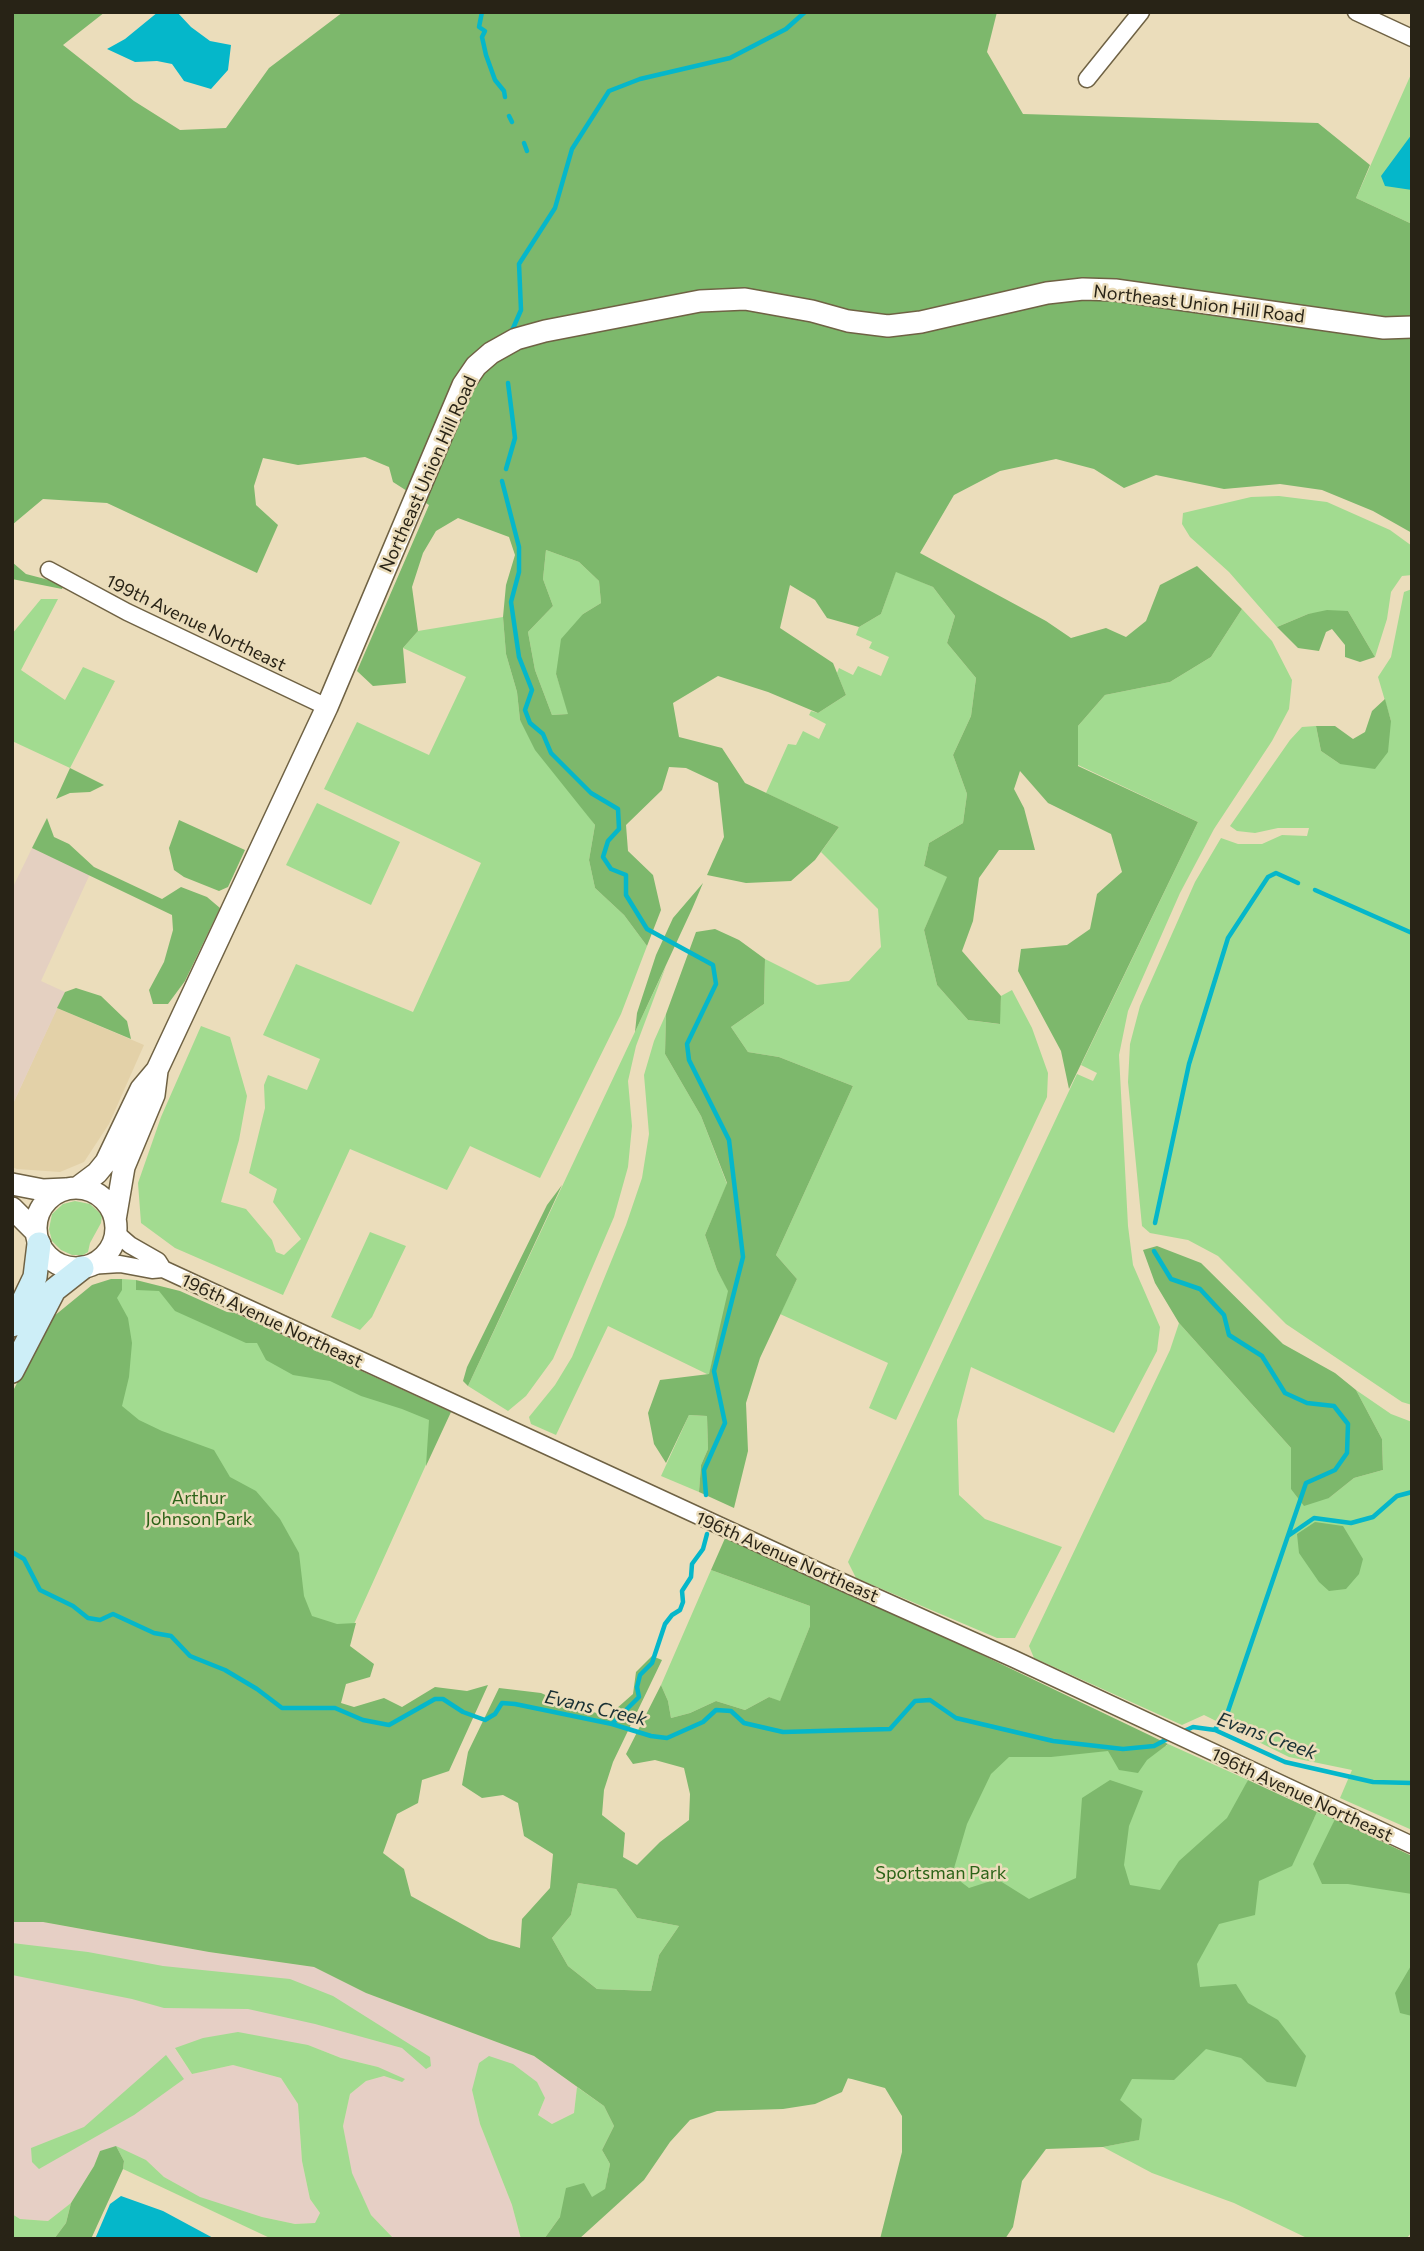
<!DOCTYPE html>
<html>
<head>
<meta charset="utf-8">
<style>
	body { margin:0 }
	#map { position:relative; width:1424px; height:2251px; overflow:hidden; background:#ebddbb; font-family:Commissioner,sans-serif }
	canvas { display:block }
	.frame { position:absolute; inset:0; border:14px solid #282316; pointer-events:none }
</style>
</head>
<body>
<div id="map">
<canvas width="1424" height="2251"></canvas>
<div class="frame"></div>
</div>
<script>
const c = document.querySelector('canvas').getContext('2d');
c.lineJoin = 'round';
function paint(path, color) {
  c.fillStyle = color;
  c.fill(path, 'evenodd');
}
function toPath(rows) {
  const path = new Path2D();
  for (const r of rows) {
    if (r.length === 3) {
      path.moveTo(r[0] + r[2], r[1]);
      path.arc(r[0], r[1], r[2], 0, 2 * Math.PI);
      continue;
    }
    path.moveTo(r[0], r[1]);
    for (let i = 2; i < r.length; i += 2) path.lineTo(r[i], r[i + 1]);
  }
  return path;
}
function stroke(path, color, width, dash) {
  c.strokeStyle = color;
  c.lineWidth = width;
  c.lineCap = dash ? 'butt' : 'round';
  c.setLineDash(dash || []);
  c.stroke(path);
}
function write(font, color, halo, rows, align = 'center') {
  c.font = font + ' Commissioner,sans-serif';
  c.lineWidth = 5;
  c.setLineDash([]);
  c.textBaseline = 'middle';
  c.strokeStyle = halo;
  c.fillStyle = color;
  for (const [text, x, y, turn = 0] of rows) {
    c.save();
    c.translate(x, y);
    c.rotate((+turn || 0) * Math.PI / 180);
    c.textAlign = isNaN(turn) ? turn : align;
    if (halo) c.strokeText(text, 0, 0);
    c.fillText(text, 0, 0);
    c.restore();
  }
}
const built = toPath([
	[57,1008,144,1045,109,1124,84,1162,60,1172,17,1169,12,1167,12,1106]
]);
const industrial = toPath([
	[12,1922,43,1922,209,1952,314,1967,366,1993,534,2056,577,2087,574,2113,552,2124,538,2115,545,2098,472,2090,480,2124,512,2205,521,2239,394,2239,371,2215,351,2173,343,2126,350,2094,366,2081,384,2076,402,2082,378,2067,341,2058,308,2045,175,2049,192,2074,233,2065,281,2078,298,2104,302,2161,310,2199,320,2213,315,2223,295,2224,262,2217,200,2198,164,2177,146,2160,100,2151,94,2166,71,2203,48,2221,20,2219,12,2214]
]);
const education = toPath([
	[32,848,90,874,41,981,65,992,12,1106,12,889]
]);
const green = toPath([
	[1412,72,1412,224,1356,198],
	[1279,496,1327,502,1390,530,1412,546,1412,575,1402,576,1391,592,1387,619,1375,657,1348,611,1308,614,1277,627,1229,572,1190,537,1182,524,1183,513,1251,497],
	[546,550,579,562,599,581,601,603,583,614,556,674,569,714,552,715,535,670,528,632,553,606,543,579],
	[896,571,933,587,955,616,947,643,976,678,971,716,953,755,967,794,963,823,929,843,924,866,948,877,924,930,937,985,968,1020,999,1024,1001,996,1012,990,1032,1028,1048,1073,1047,1097,896,1420,869,1408,888,1363,780,1314,797,1279,776,1255,853,1086,779,1057,748,1052,731,1027,764,1004,765,959,817,985,849,981,881,947,878,909,821,852,839,827,766,793,788,744,796,745,803,731,819,739,826,724,809,715,811,711,818,713,846,695,837,673,839,668,853,675,858,666,881,676,889,657,869,648,872,642,856,635,859,627,881,614],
	[1412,589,1412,1405,1402,1402,1286,1324,1218,1256,1188,1240,1150,1233,1142,1226,1128,1082,1130,1044,1140,1006,1195,882,1221,838,1238,844,1262,844,1282,835,1307,836,1309,828,1278,828,1255,833,1237,831,1230,826,1290,740,1302,727,1316,726,1321,751,1340,764,1391,721,1378,677,1391,657,1404,592],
	[41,599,58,599,21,670,65,700,83,667,115,681,70,768,12,741,12,634],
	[1242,609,1272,641,1292,680,1289,709,1272,741,1214,829,1180,893,1128,1011,1119,1055,1128,1226,1133,1265,1160,1327,1157,1351,1114,1433,971,1367,957,1420,959,1495,985,1519,1062,1547,1015,1638,997,1638,856,1578,848,1562,1077,1074,1093,1081,1097,1073,1081,1065,1198,822,1078,765,1078,726,1105,695,1170,682,1211,657],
	[503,617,506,654,517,692,520,720,595,825,589,860,595,888,624,915,647,946,621,1014,540,1178,470,1146,447,1190,350,1149,283,1295,175,1248,141,1223,138,1183,161,1117,201,1026,230,1037,247,1096,239,1140,221,1202,246,1209,272,1240,276,1252,284,1255,301,1239,273,1202,277,1189,249,1173,265,1108,264,1085,268,1075,307,1090,320,1059,263,1035,296,964,413,1012,481,863,324,789,357,722,429,755,466,677,403,648,418,631],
	[317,803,400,842,371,905,286,865],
	[666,966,636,1046,628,1081,632,1126,628,1167,614,1217,553,1359,526,1396,508,1411,468,1386],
	[666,1014,665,1054,701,1116,727,1184,705,1235,717,1270,729,1291,709,1375,608,1326,556,1435,531,1424,529,1417,555,1385,572,1357,626,1225,642,1178,649,1134,644,1075,654,1041],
	[75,1201,90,1204,102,1215,101,1223,90,1243,88,1252,83,1255,72,1255,61,1250,52,1241,49,1229,52,1214,63,1204],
	[370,1232,406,1246,372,1317,360,1330,331,1317],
	[122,1279,136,1280,136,1283,179,1294,448,1416,317,1706,382,1736,311,1889,422,1926,642,2019,833,1584,1166,1746,1168,1744,1248,1780,1246,1785,1314,1818,1317,1812,1335,1819,1332,1827,1412,1865,1412,2232,1406,2239,1309,2239,1234,2203,1152,2173,1103,2147,1138,2140,1140,2128,968,2091,625,2055,450,1986,314,1944,275,1942,140,1914,12,1902,12,1405,55,1317,90,1289,113,1281,122,1282],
	[1179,1323,1291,1448,1291,1489,1329,1498,1354,1478,1383,1470,1382,1439,1356,1390,1391,1414,1412,1422,1412,1830,1340,1798,1352,1770,1289,1757,1204,1715,1182,1725,1034,1658,1029,1646,1170,1350],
	[689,1415,707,1416,708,1449,701,1465,699,1492,661,1476],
	[711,1570,810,1606,810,1626,780,1702,769,1697,745,1710,716,1701,690,1713,671,1718,668,1701,661,1685],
	[578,1883,616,1889,637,1918,679,1926,659,1955,651,1991,597,1989,568,1966,552,1938,571,1915],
	[12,1943,88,1952,163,1966,290,1979,333,1996,430,2057,431,2066,426,2069,402,2048,315,2024,248,2009,164,2008,132,1999,12,1975],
	[238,2032,308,2045,341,2058,378,2067,405,2079,402,2082,384,2076,366,2081,350,2094,343,2126,352,2173,371,2215,394,2239,272,2239,123,2169,124,2161,116,2146,146,2160,164,2177,200,2197,262,2217,295,2224,315,2223,320,2213,310,2199,302,2161,298,2104,281,2078,233,2065,192,2074,175,2048,203,2038],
	[166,2055,184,2079,134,2115,39,2169,32,2162,31,2148,84,2127],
	[489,2056,513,2064,537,2082,545,2098,538,2115,552,2124,574,2113,577,2087,604,2106,614,2126,602,2150,610,2164,605,2190,560,2217,544,2239,521,2239,512,2205,480,2124,472,2090,479,2063],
	[71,2203,66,2223,54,2239,12,2239,12,2214,20,2219,48,2221]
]);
const forest = toPath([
	[12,12,105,12,63,45,134,101,180,130,226,128,269,68,343,12,997,12,987,52,1023,114,1318,123,1370,165,1356,198,1412,224,1412,533,1373,511,1322,490,1280,484,1224,489,1156,475,1124,488,1094,469,1056,459,1000,471,954,495,920,553,1046,621,1071,638,1106,628,1126,637,1146,621,1160,585,1197,566,1242,609,1211,657,1170,682,1105,695,1078,726,1078,766,1198,822,1069,1089,1061,1051,1018,971,1021,949,1067,945,1090,929,1097,894,1122,872,1111,834,1048,803,1020,771,1014,789,1024,808,1035,850,999,850,979,878,973,921,962,951,1001,996,1000,1024,968,1020,937,985,924,930,947,877,924,866,929,843,963,823,967,794,953,755,971,716,976,678,947,643,955,616,933,587,896,572,881,614,859,627,827,618,815,600,790,585,780,628,833,663,846,695,818,713,768,692,718,676,673,703,679,737,722,748,745,783,839,827,815,860,791,881,746,883,707,875,724,837,718,783,686,768,669,767,662,790,626,825,628,851,653,875,661,910,647,946,624,915,595,888,589,860,595,825,535,750,520,720,517,692,506,654,503,617,506,585,515,555,509,537,458,518,436,531,423,553,412,587,418,631,403,648,406,683,373,686,357,671,429,505,393,482,389,467,365,457,298,465,263,458,254,486,256,505,278,525,257,573,107,503,43,499,12,525],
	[546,550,579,562,599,581,601,603,583,614,561,639,556,674,568,714,552,715,535,670,528,632,553,606,543,579],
	[12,562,26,574,64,584,62,589,12,579],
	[1327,610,1348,611,1375,657,1360,662,1345,657,1345,645,1332,629,1326,632,1319,651,1298,648,1277,627,1308,614],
	[1385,699,1391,721,1388,752,1375,769,1340,764,1321,751,1316,726,1335,726,1353,739,1365,732,1372,711],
	[70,768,104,785,90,792,70,793,56,799],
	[47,818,54,837,69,844,94,867,162,899,181,887,207,897,220,908,185,981,168,1004,153,1004,149,990,164,962,173,930,172,915,32,848],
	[179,820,245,850,228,887,219,891,184,877,174,870,169,848],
	[703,883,692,909,635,1032,637,1013,656,955,673,918],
	[715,929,739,940,765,959,764,1004,731,1027,748,1052,779,1057,853,1086,776,1255,797,1279,760,1358,746,1403,748,1451,734,1508,699,1492,701,1465,708,1449,707,1416,689,1415,666,1463,654,1444,648,1413,660,1380,709,1374,728,1291,717,1270,705,1235,727,1183,701,1116,665,1054,666,1014,696,932],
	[76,988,101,996,127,1021,131,1039,57,1008,65,992],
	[562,1185,468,1386,463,1381,467,1367,547,1205],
	[1157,1246,1201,1263,1283,1344,1335,1373,1356,1390,1382,1439,1383,1470,1354,1478,1329,1498,1304,1506,1291,1489,1291,1448,1179,1323,1155,1283,1143,1250],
	[111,1279,122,1279,122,1290,117,1298,128,1318,132,1343,129,1377,122,1406,139,1420,162,1431,214,1450,230,1477,256,1491,280,1519,299,1553,304,1596,312,1616,337,1624,356,1623,350,1646,374,1664,370,1677,346,1684,341,1703,354,1707,384,1698,402,1707,435,1687,467,1691,488,1685,449,1771,422,1780,418,1803,397,1814,383,1853,404,1869,411,1896,489,1939,520,1948,522,1919,550,1888,553,1854,524,1836,518,1803,503,1795,482,1798,462,1785,468,1752,499,1688,541,1693,570,1706,608,1716,633,1694,636,1672,652,1656,662,1660,613,1762,604,1790,602,1815,625,1833,623,1857,637,1865,660,1842,689,1820,690,1794,684,1768,655,1760,633,1764,626,1754,661,1685,668,1701,671,1718,690,1713,716,1701,745,1710,769,1697,780,1701,810,1626,810,1606,711,1570,726,1536,832,1583,1168,1744,1147,1760,1138,1773,1119,1770,1108,1751,1051,1757,1009,1757,991,1774,967,1824,952,1875,969,1888,997,1879,1029,1899,1076,1878,1082,1798,1110,1780,1143,1791,1129,1826,1124,1865,1130,1885,1160,1890,1179,1861,1227,1818,1248,1780,1317,1812,1292,1866,1259,1881,1255,1915,1219,1924,1197,1964,1200,1987,1236,1984,1248,2003,1278,2020,1306,2056,1296,2087,1267,2082,1241,2058,1206,2049,1174,2080,1132,2079,1120,2100,1142,2119,1139,2140,1103,2147,1046,2149,1022,2181,1013,2227,1005,2239,880,2239,902,2152,902,2116,885,2088,848,2078,842,2092,815,2104,783,2109,717,2111,690,2120,670,2142,644,2180,579,2239,544,2239,560,2217,566,2188,584,2183,592,2197,605,2189,610,2164,602,2150,614,2126,604,2106,534,2056,366,1993,314,1967,209,1952,43,1922,12,1922,12,1393,48,1321,92,1285],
	[578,1883,616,1889,637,1918,679,1926,659,1955,651,1991,597,1989,568,1966,552,1938,571,1915],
	[136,1280,180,1291,227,1312,235,1313,451,1412,426,1466,429,1420,402,1409,361,1396,330,1381,293,1375,266,1360,257,1343,246,1343,175,1311,159,1291,136,1290],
	[1315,1522,1343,1526,1363,1559,1359,1574,1346,1589,1329,1591,1319,1582,1299,1553,1297,1534],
	[1335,1819,1412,1856,1412,1894,1348,1884,1322,1884,1313,1864],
	[1412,1964,1412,2016,1400,2013,1395,1993],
	[116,2146,124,2161,123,2169,91,2239,54,2239,66,2223,71,2203,94,2166,100,2151]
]);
const water = toPath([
	[158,12,177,12,191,27,210,41,231,45,228,70,211,89,184,81,172,64,157,61,135,62,107,49,125,39],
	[1412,134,1412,190,1385,186,1381,176],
	[121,2196,163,2211,215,2239,95,2239,110,2204]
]);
const stream = toPath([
	[482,12,479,27,485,31,482,37,486,55,495,80,504,91,505,97],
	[509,116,512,122],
	[524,143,527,151],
	[511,333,521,310,519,264,555,208,572,149,609,91,640,79,730,58,786,29,805,12],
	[506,469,515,438,508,383],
	[502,481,519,547,519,572,511,602,519,657,532,690,525,710,530,723,543,734,551,753,591,793,618,809,619,829,608,841,603,857,611,869,626,875,626,895,647,929,713,965,716,984,687,1044,689,1060,729,1140,743,1257,714,1371,725,1423,704,1470,706,1495],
	[1315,890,1412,933],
	[1155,1223,1189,1064,1228,938,1268,877,1276,873,1298,883],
	[1154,1251,1171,1279,1200,1289,1224,1315,1229,1335,1262,1356,1285,1393,1307,1403,1334,1406,1348,1424,1347,1453,1335,1470,1306,1483,1226,1717,1215,1729],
	[1288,1536,1314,1518,1351,1523,1373,1517,1397,1496,1412,1492],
	[12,1552,24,1559,40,1590,73,1606,88,1618,100,1620,113,1614,154,1633,171,1636,190,1656,225,1670,257,1689,282,1708,335,1708,363,1720,389,1725,435,1699,443,1699,463,1712,485,1720,495,1714,502,1703,515,1704,612,1724,651,1736,667,1738,703,1722,716,1710,731,1711,744,1723,783,1732,890,1729,915,1701,930,1700,956,1718,1053,1741,1123,1749,1154,1746,1171,1737],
	[612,1724,639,1697,637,1687,640,1675,652,1663,665,1624,672,1615,680,1610,683,1602,682,1591,691,1577,692,1564,703,1549,707,1534],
	[1182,1732,1193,1727,1215,1730,1285,1762,1373,1782,1412,1783]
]);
const minor = toPath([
	[1356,12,1412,38],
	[1087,79,1141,12],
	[49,570,127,612,327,707],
	[115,1232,130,1245,158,1261,163,1269,829,1576,1014,1659,1412,1845],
	[89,1266,120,1264,152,1270,163,1269]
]);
const tertiary = toPath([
	[12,1184,43,1190,65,1189],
	[77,1188,97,1173,106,1162,141,1089,157,1070,327,707,463,385,476,366,491,353,516,339,545,331,700,301,745,299,812,311,848,321,888,326,921,322,1047,293,1083,289,1115,290,1384,328,1412,327],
	[76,1228,40],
	[12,1208,36,1232],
	[115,1220,124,1167,154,1095,157,1071]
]);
const secondary = toPath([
	[12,1325,35,1277,39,1244],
	[12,1371,54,1290,82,1268]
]);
const streetNames = [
	["Northeast Union Hill Road",1199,304,7],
	["Northeast Union Hill Road",428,474,-66],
	["199th Avenue Northeast",196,623,26],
	["196th Avenue Northeast",272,1321,25],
	["196th Avenue Northeast",787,1557,24],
	["196th Avenue Northeast",1302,1795,25]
];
const parkNames = [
	["Arthur",199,1498],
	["Johnson Park",199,1519],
	["Sportsman Park",941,1873]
];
const waterNames = [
	["Evans Creek",596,1708,13],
	["Evans Creek",1267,1736,20]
];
paint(built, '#e3d1a8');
paint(industrial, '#e6cfc5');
paint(education, '#e4d0c1');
paint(green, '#a2db90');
paint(forest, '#7db86c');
paint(water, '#05b7ca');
stroke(stream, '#05b7ca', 4.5);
stroke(minor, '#6f6244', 19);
stroke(tertiary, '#6f6244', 24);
stroke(secondary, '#6f6244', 26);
stroke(minor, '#fff', 16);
stroke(tertiary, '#fff', 21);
stroke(secondary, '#cdeef7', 23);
write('18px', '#282316', '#ebddbb', streetNames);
write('18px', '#2c6318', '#ebddbb', parkNames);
write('italic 19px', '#183034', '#ebddbb', waterNames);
</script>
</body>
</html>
